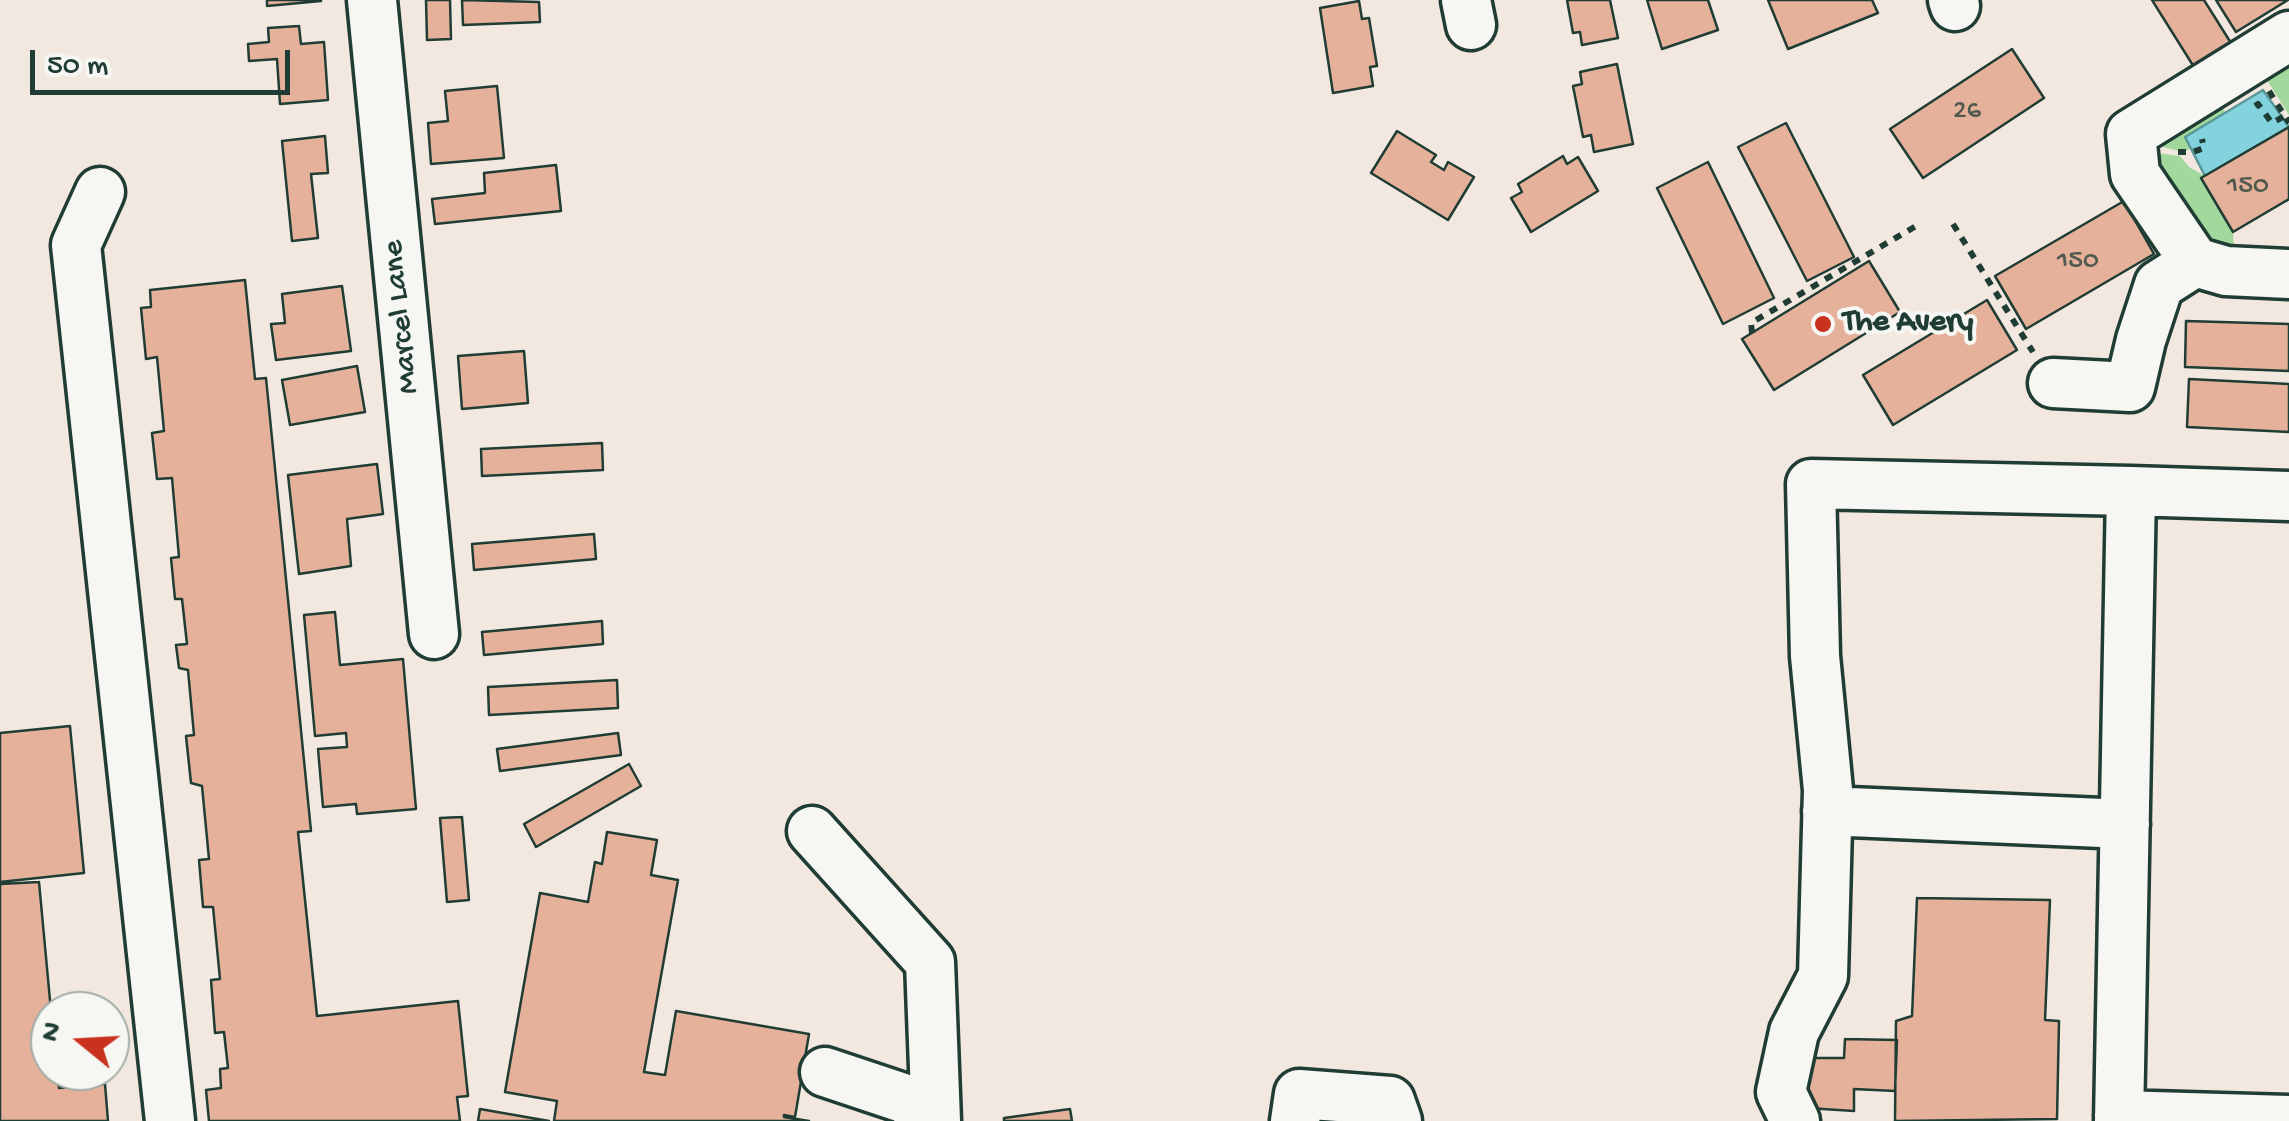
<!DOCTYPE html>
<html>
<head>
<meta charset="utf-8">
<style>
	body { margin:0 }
	#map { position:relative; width:2289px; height:1121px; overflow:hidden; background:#f3e8e0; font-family:"Gochi Hand",sans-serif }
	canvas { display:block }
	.north { position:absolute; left:30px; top:991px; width:100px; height:100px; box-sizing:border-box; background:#f6f6f2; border:2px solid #a0aca6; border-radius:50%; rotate:288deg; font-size:28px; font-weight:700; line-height:40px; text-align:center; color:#1f3d34 }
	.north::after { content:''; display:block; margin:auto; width:35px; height:45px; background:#c8321e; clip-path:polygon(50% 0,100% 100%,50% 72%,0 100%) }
	.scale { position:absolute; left:30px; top:50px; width:260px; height:45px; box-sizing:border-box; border:5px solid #1f3d34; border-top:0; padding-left:12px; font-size:30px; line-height:35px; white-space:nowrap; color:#1f3d34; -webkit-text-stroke:8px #f6f6f2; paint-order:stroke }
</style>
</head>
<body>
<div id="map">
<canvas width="2289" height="1121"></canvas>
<div class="north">N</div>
<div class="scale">50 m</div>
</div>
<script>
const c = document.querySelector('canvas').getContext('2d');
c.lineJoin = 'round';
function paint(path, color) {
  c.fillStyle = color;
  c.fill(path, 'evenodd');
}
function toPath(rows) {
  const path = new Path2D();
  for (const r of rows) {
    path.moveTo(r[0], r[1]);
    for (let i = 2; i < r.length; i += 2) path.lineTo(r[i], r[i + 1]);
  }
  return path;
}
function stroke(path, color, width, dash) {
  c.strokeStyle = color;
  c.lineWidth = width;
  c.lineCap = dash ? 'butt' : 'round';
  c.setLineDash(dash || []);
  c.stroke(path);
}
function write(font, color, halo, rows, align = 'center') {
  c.font = font + ' "Gochi Hand",sans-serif';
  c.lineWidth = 8;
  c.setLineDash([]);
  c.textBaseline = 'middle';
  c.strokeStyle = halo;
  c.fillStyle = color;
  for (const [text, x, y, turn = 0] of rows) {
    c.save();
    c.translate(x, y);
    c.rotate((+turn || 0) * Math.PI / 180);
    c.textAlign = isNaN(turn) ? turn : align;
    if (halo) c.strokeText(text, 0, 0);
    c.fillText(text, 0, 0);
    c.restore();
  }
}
const green = toPath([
	[2289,54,2289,115,2262,72],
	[2219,100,2226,114,2185,136,2191,148,2184,152,2158,146,2161,134],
	[2157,153,2180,156,2189,167,2205,176,2201,179,2233,232,2234,251,2210,247,2151,165]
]);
const water = toPath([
	[2263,90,2289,127,2205,176,2185,137,2263,90]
]);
const building = toPath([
	[267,0,321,0,321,1,267,6,267,0],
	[426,0,450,0,451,39,427,40,426,0],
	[462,0,539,2,540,22,463,25,462,0],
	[1567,0,1610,0,1618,38,1582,45,1580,32,1573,33,1567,0],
	[1647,0,1708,0,1718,30,1662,49,1647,0],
	[1768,0,1872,0,1878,13,1788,49,1768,0],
	[2152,0,2204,0,2231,43,2194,67,2152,0],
	[2216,0,2288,0,2236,32,2216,0],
	[1359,1,1362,19,1369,18,1377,66,1370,67,1373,86,1333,93,1320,8,1359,1],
	[299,26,301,44,324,42,328,100,280,104,277,59,249,61,248,44,269,42,268,28,299,26],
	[2012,49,2044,98,1923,178,1890,129,2012,49],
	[1617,64,1633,144,1594,152,1591,135,1583,137,1573,86,1582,84,1580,72,1617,64],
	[497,86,504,158,431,164,428,123,448,121,445,91,497,86],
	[1786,123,1854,257,1807,281,1738,147,1786,123],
	[2289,127,2289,199,2233,232,2201,178,2289,127],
	[1397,131,1436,155,1431,162,1444,170,1448,162,1474,177,1448,220,1371,173,1397,131],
	[325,136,328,173,311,174,318,238,292,241,282,141,325,136],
	[1563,156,1567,164,1578,157,1598,191,1531,232,1511,198,1522,192,1518,184,1563,156],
	[1708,162,1774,298,1723,324,1657,188,1708,162],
	[556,165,561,211,435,224,432,199,485,193,484,173,556,165],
	[2124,201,2154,254,2026,329,1995,276,2124,201],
	[1869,261,1900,312,1774,390,1742,339,1869,261],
	[245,280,255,379,266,378,311,831,298,832,317,1016,458,1001,468,1096,457,1097,460,1121,209,1121,206,1090,221,1088,220,1069,228,1068,224,1032,215,1033,211,980,220,979,213,907,203,907,199,860,209,859,202,786,191,783,186,736,194,735,188,670,179,668,176,645,187,644,182,599,175,599,171,558,179,557,172,478,157,479,152,433,164,431,157,357,146,359,141,308,151,307,150,290,245,280],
	[342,286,351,351,276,360,271,324,285,323,282,294,342,286],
	[1987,300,2017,350,1893,425,1863,375,1987,300],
	[2186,321,2289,324,2289,371,2185,367,2186,321],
	[524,351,528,403,462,409,458,356,524,351],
	[357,366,365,412,290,425,282,380,357,366],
	[2189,379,2289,384,2289,432,2187,427,2189,379],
	[602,443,603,470,482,476,481,449,602,443],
	[377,464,383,514,347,519,351,566,299,574,288,475,377,464],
	[594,534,596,559,474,570,472,544,594,534],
	[335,612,340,665,403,659,416,809,357,814,356,804,323,807,318,749,347,747,346,733,315,736,304,615,335,612],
	[602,621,603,644,484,655,482,632,602,621],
	[617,680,618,708,489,715,488,687,617,680],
	[70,726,84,873,0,882,0,733,70,726],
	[618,733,621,755,500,771,497,749,618,733],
	[629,764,641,786,536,847,524,824,629,764],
	[462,817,469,900,447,902,440,818,462,817],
	[607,832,657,840,651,875,678,880,644,1072,665,1075,676,1011,809,1034,795,1117,784,1115,784,1117,809,1121,554,1121,557,1101,505,1092,540,893,588,902,595,862,602,864,607,832],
	[39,882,51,1011,50,1071,57,1071,59,1088,105,1084,108,1121,0,1121,0,884,39,882],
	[1917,898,2050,900,2045,1020,2059,1021,2057,1119,1895,1121,1896,1021,1912,1016,1917,898],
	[1845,1039,1897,1040,1895,1091,1854,1089,1854,1111,1807,1108,1809,1058,1844,1058,1845,1039],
	[480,1109,549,1121,478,1121,480,1109],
	[1070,1109,1072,1121,1004,1121,1004,1118,1070,1109]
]);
const path = toPath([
	[2269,91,2289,123],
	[2255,106,2258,104,2272,123,2285,116],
	[2178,152,2193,152,2204,148,2202,139],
	[2288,199,2289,200],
	[1953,224,2033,352],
	[1752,333,1751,323,1916,226]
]);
const minor = toPath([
	[372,0,434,634],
	[1466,0,1471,25],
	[1953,0,1955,6],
	[2289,36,2131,134,2135,174,2195,262,2226,271,2289,274],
	[100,192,76,245,170,1121],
	[2053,383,2130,387,2141,340,2159,285,2195,262],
	[1827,811,2125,824],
	[812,831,930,962,936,1121],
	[825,1072,909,1100,924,1121],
	[2119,1115,2289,1120],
	[1295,1121,1299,1094,1390,1101,1397,1121],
	[1795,1121,1781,1092,1794,1032,1823,976,1828,790,1815,656,1811,484,2131,491],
	[2119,1121,2131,491,2289,496]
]);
const markers = [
	[1823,324,10,"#c8321e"]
];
const numberNames = [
	["26",1967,113],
	["150",2248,188],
	["150",2078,263]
];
const streetNames = [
	["Marcel Lane",403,317,-96]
];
const poiNames = [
	["The Avery",1843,324]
];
paint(green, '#a2d89c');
paint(water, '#82d3dd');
stroke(water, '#5a9799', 2.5);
paint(building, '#e6b19a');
stroke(building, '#1f3d34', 2.5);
stroke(minor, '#1f3d34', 55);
stroke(path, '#1f3d34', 6, [8, 8]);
stroke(minor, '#f6f6f2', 48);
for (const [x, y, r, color] of markers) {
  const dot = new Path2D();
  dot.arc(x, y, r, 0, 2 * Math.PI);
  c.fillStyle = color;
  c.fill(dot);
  stroke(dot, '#f6f6f2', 4);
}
write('28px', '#515a4e', null, numberNames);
write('32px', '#1f3d34', '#f6f6f2', streetNames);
write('bold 32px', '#1f3d34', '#f6f6f2', poiNames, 'left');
</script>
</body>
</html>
